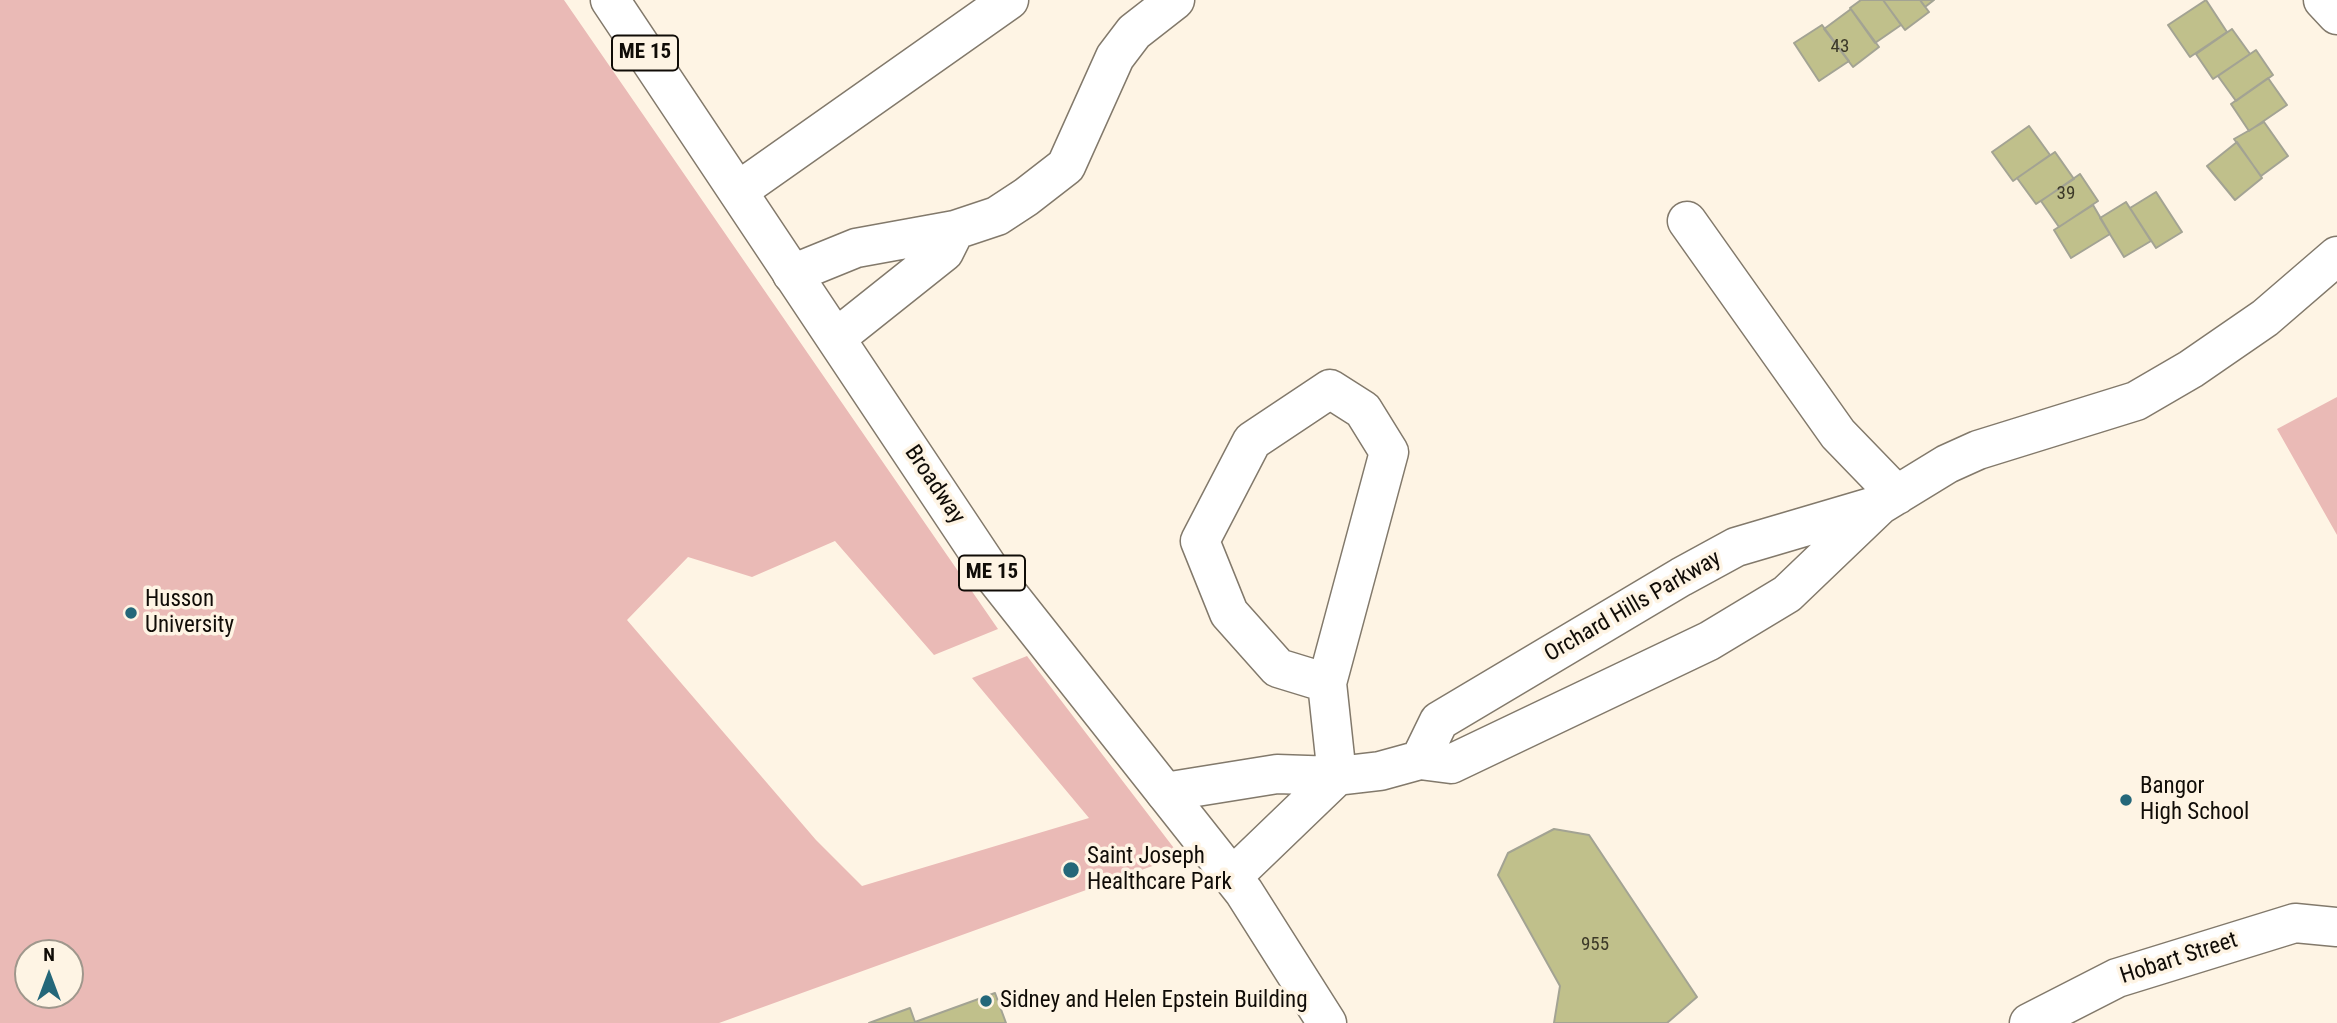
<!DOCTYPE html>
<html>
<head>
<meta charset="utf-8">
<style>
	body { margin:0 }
	#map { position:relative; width:2337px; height:1023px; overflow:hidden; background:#fef4e4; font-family:"Roboto Condensed",sans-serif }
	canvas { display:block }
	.north { position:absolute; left:14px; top:939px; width:70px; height:70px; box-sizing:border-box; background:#fef4e4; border:2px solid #9f978c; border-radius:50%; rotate:0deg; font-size:19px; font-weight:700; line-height:28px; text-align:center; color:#100c07 }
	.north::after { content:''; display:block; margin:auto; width:24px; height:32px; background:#246779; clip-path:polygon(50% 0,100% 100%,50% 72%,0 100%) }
</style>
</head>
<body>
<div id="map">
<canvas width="2337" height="1023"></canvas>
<div class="north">N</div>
</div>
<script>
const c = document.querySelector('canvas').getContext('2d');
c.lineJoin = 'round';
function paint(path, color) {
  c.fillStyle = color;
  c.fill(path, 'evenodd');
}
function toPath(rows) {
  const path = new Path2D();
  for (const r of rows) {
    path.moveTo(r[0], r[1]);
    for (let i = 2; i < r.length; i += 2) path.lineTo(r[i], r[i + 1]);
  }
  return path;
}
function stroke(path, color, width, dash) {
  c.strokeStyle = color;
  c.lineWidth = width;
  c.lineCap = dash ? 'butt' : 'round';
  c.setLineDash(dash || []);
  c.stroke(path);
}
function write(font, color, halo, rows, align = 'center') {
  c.font = font + ' "Roboto Condensed",sans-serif';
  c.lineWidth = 7;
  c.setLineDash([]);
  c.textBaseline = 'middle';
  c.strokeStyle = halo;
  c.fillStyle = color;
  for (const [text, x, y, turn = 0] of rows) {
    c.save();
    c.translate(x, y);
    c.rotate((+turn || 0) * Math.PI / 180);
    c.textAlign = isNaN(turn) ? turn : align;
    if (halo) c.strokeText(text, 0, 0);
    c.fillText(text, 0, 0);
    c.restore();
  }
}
const green = toPath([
	[0,0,564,0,998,629,934,655,835,541,752,577,688,557,627,620,816,840,862,886,1089,818,972,678,1027,656,1180,856,719,1023,0,1023],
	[70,953,70,995,28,995,28,953],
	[2337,397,2337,535,2277,429]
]);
const building = toPath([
	[1861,0,1883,0,1901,25,1875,43,1850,8,1861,0],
	[1883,0,1920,0,1929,12,1905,30,1883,0],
	[1920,0,1934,0,1925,7,1920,0],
	[2206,0,2227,32,2190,57,2168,25,2206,0],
	[1851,9,1879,47,1853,67,1824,29,1851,9],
	[1822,25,1849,61,1819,81,1794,43,1822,25],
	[2232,29,2250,54,2213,79,2196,54,2232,29],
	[2256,50,2273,75,2236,101,2218,76,2256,50],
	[2268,78,2287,105,2249,131,2231,104,2268,78],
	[2264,122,2288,156,2261,176,2234,139,2264,122],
	[2029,126,2050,155,2013,181,1992,152,2029,126],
	[2237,142,2262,178,2235,200,2207,166,2237,142],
	[2055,152,2074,179,2036,204,2017,178,2055,152],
	[2080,174,2098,201,2059,227,2041,201,2080,174],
	[2156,192,2182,232,2156,248,2130,208,2156,192],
	[2126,202,2151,241,2124,257,2100,218,2126,202],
	[2093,205,2110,234,2071,258,2054,230,2093,205],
	[1554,829,1589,835,1697,997,1667,1023,1554,1023,1560,986,1498,875,1508,853,1554,829],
	[995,993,1006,1023,869,1023,910,1008,915,1022,995,993]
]);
const minor = toPath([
	[2323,0,2337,15],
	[738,191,1009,0],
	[1687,221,1838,434,1897,495],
	[792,274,856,248,955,230,997,216,1026,197,1066,166,1115,57,1134,32,1175,0],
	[836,338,944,252,955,230],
	[1327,683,1278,668,1229,613,1200,541,1252,441,1330,389,1363,410,1389,452,1327,683,1337,776],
	[1420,760,1439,721,1681,577,1736,547,1875,506],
	[1165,792,1277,774,1337,776,1380,771,1420,760,1451,764,1709,641,1787,594,1880,505,1947,464,1978,450,2136,401,2191,369,2265,318,2337,256],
	[1232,877,1337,776],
	[2029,1023,2117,978,2295,923,2337,927]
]);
const major = toPath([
	[610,0,994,576,1244,892,1327,1023]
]);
const markers = [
	[131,613,7,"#246779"],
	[2126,800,7,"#246779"],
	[1071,870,9,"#246779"],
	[986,1001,7,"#246779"]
];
const numberNames = [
	["43",1840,47],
	["39",2066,194],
	["955",1595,945]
];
const shields = [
	[645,53,66],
	[992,573,66]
];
const shieldNames = [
	["ME 15",645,53],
	["ME 15",992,573]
];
const streetNames = [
	["Broadway",934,485,56],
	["Orchard Hills Parkway",1633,607,-30],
	["Hobart Street",2179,959,-18]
];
const poiNames = [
	["Husson",145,600],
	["University",145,626],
	["Bangor",2140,787],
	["High School",2140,813],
	["Saint Joseph",1087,857],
	["Healthcare Park",1087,883],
	["Sidney and Helen Epstein Building",1000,1001]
];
paint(green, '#eabab6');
paint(building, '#c0c08b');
stroke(building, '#a3a393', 2);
stroke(minor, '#82796b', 41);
stroke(major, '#82796b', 41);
stroke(minor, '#fff', 38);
stroke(major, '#fff', 38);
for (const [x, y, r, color] of markers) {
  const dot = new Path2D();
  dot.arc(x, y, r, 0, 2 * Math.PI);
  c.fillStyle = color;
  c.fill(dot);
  stroke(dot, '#fef4e4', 2.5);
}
write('19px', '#3c3928', null, numberNames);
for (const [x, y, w] of shields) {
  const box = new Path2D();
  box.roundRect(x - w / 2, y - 17.5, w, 35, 5);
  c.fillStyle = '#fef4e4';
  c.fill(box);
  stroke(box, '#100c07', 2);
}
write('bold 21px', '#100c07', null, shieldNames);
write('23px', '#100c07', '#fef4e4', streetNames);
write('23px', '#100c07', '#fef4e4', poiNames, 'left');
</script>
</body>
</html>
